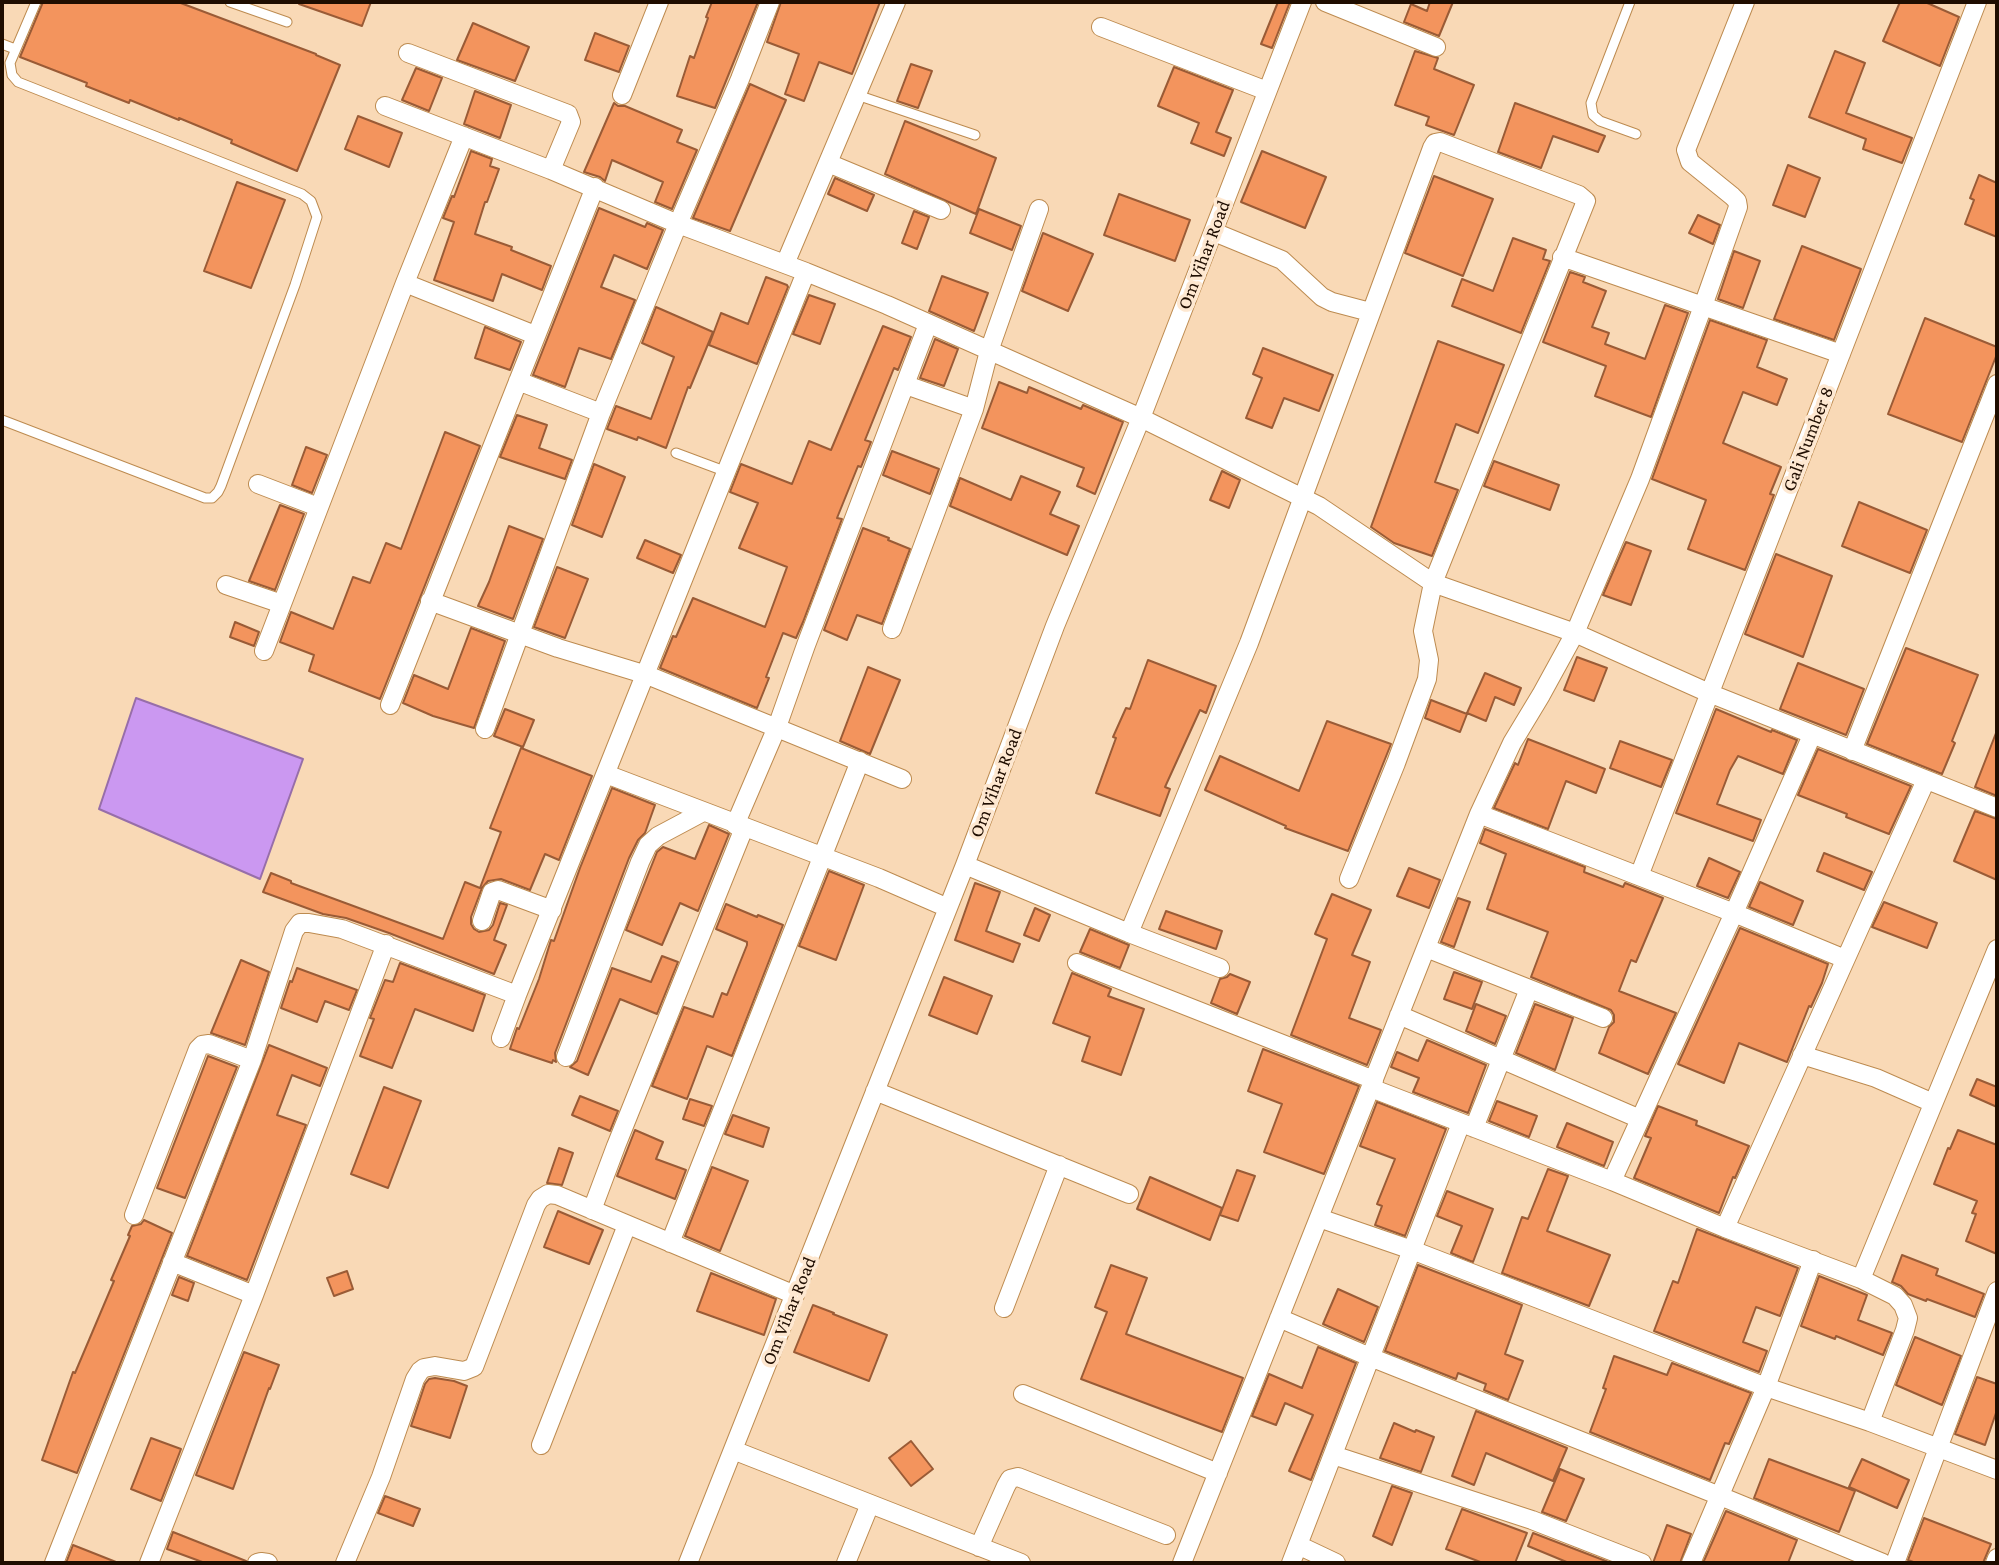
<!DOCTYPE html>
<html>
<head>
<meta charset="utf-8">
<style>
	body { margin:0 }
	#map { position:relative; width:1999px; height:1565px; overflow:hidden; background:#f9d9b6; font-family:"Crimson Pro",serif }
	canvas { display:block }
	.frame { position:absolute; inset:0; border:4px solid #1f0d00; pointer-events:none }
</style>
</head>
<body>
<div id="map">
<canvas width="1999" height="1565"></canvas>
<div class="frame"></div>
</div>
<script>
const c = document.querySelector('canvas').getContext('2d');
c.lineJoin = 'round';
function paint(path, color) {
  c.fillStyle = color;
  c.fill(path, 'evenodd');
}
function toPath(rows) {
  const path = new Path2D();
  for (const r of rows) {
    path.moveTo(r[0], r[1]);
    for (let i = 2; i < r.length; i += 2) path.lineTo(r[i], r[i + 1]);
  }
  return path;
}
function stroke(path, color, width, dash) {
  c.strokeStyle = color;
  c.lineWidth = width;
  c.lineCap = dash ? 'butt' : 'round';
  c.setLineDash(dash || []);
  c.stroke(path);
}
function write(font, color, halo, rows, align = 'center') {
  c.font = font + ' "Crimson Pro",serif';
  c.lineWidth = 7;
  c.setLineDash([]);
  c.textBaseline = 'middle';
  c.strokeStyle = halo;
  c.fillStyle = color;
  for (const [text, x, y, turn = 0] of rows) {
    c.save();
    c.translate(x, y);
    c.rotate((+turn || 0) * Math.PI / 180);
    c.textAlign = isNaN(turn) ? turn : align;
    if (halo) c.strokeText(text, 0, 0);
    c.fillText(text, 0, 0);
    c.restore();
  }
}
const water = toPath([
	[136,698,303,759,260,879,99,809,136,698]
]);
const building = toPath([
	[43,2,178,2,316,54,316,55,340,65,297,171,231,143,232,140,179,118,179,120,130,100,129,103,86,86,87,83,20,57,43,2],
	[299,2,371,2,362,26,299,4,299,2],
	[712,2,758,2,715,108,677,96,690,56,694,58,708,18,706,17,712,2],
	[781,2,880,2,852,74,819,62,804,101,785,94,799,54,767,42,781,2],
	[1278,2,1290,2,1272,48,1261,44,1278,2],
	[1430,2,1453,2,1439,36,1404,22,1411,4,1427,11,1430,2],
	[1900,2,1925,2,1959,17,1940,66,1883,41,1900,2],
	[473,23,529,47,515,81,457,60,473,23],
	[595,33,629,46,619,72,585,60,595,33],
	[1415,51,1438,58,1434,69,1474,85,1454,135,1426,125,1429,117,1395,105,1415,51],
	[1835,51,1865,63,1846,113,1912,138,1902,163,1863,149,1866,139,1809,117,1835,51],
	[911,64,932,71,918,108,897,101,911,64],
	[1174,67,1233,90,1216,132,1231,138,1224,156,1191,143,1199,123,1158,106,1174,67],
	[416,68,442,78,429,111,402,100,416,68],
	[750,84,786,100,730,231,693,218,750,84],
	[475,91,511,105,500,138,464,124,475,91],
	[614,103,618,106,625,106,682,130,677,142,697,150,672,209,655,202,663,182,612,160,605,181,600,177,584,172,614,103],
	[1515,103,1605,136,1598,152,1553,136,1541,168,1498,152,1515,103],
	[358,116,402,133,389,167,345,149,358,116],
	[905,121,996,158,976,214,885,174,905,121],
	[471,151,492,159,490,166,499,169,487,202,485,202,475,234,512,247,511,250,551,266,542,290,502,274,493,301,434,280,454,222,443,218,452,196,454,197,471,151],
	[1262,151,1326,177,1305,228,1241,202,1262,151],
	[1788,165,1820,178,1805,217,1773,205,1788,165],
	[1979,175,1997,183,1997,237,1965,224,1974,200,1970,198,1979,175],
	[1434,176,1493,199,1463,276,1405,253,1434,176],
	[835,178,874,195,867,211,828,194,835,178],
	[237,182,285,200,251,288,204,271,237,182],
	[1119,194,1190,220,1175,261,1104,235,1119,194],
	[599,208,645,227,647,223,663,230,647,269,614,255,601,287,635,300,611,359,579,348,565,387,533,375,599,208],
	[979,209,1021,226,1012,250,970,233,979,209],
	[914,211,929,217,917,249,902,243,914,211],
	[1698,215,1720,225,1713,244,1689,233,1698,215],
	[1043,233,1093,254,1068,311,1022,291,1043,233],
	[1513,238,1546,250,1543,259,1550,261,1521,333,1452,306,1462,279,1493,291,1513,238],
	[1802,246,1861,269,1834,340,1774,319,1802,246],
	[1734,251,1760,261,1743,308,1718,299,1734,251],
	[1570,272,1585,277,1583,282,1606,291,1592,327,1609,333,1605,344,1645,359,1665,305,1688,313,1651,417,1595,396,1606,366,1543,342,1570,272],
	[942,276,988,293,974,331,929,311,942,276],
	[766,277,787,285,788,287,757,364,709,345,721,313,748,324,766,277],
	[809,295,835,304,820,344,793,334,809,295],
	[656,307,713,332,690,388,688,387,666,448,638,437,637,440,607,429,616,406,651,419,674,357,642,343,656,307],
	[1925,318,1997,347,1997,354,1962,442,1888,414,1925,318],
	[1710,320,1767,340,1757,367,1787,379,1777,405,1743,392,1723,443,1781,467,1770,494,1774,495,1745,570,1688,549,1706,500,1652,479,1710,320],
	[883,326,911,337,898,370,894,368,865,440,871,442,861,467,858,466,837,518,842,519,803,622,796,638,783,633,766,677,769,678,757,708,660,668,673,636,676,637,693,598,765,627,787,567,739,548,758,503,730,492,741,464,792,484,809,441,831,450,883,326],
	[485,327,521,342,510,370,475,358,485,327],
	[935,339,958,349,944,386,920,378,935,339],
	[1438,341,1504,365,1478,433,1456,424,1435,482,1458,490,1432,556,1394,543,1371,527,1438,341],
	[1263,348,1333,375,1319,411,1284,398,1272,428,1246,418,1262,378,1253,374,1263,348],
	[999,382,1027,393,1029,387,1081,409,1083,405,1123,422,1095,494,1077,486,1084,468,982,428,999,382],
	[517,415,547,425,539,448,572,460,565,479,500,457,517,415],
	[445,432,480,446,380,699,309,671,314,655,280,642,291,612,333,629,353,577,370,583,386,543,401,549,445,432],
	[306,447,327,455,312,493,292,485,306,447],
	[892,451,939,469,930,494,883,475,892,451],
	[1494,461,1559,485,1550,510,1484,486,1494,461],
	[594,464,625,477,602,537,572,525,594,464],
	[1222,471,1240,480,1229,508,1210,500,1222,471],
	[1021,476,1060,492,1050,514,1079,526,1067,555,950,506,960,478,1011,500,1021,476],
	[1859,502,1927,530,1910,573,1842,546,1859,502],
	[280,505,304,514,275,590,249,581,280,505],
	[509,526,543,539,513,619,478,606,489,582,509,526],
	[863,528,889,538,888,540,910,549,882,624,857,615,847,640,824,630,863,528],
	[645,540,681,555,673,573,637,558,645,540],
	[1626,542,1651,551,1631,605,1603,595,1626,542],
	[1776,554,1832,576,1803,657,1745,634,1776,554],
	[557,567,588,579,565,638,534,627,557,567],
	[235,622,259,632,254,646,230,637,235,622],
	[471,628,505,641,474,728,433,716,403,703,414,675,448,689,471,628],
	[1906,648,1978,675,1952,741,1955,743,1942,774,1867,744,1906,648],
	[1577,657,1607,668,1594,701,1564,690,1577,657],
	[1148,660,1216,686,1206,713,1200,710,1165,787,1170,789,1160,816,1096,793,1116,738,1113,737,1126,708,1130,709,1148,660],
	[1798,663,1864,689,1846,735,1780,709,1798,663],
	[868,667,900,680,870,754,840,741,868,667],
	[1485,673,1521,688,1514,705,1495,697,1486,721,1467,713,1485,673],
	[1431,700,1467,714,1460,732,1425,718,1431,700],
	[505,709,534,720,523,747,494,736,505,709],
	[1716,709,1771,732,1772,730,1797,740,1783,774,1738,756,1730,770,1717,804,1761,820,1753,841,1676,813,1716,709],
	[1327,721,1391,744,1348,851,1285,828,1286,826,1205,790,1220,756,1299,791,1327,721],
	[1996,733,1997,733,1997,796,1975,787,1996,733],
	[1528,739,1605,769,1596,793,1566,781,1548,829,1494,808,1515,763,1518,765,1528,739],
	[1620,741,1672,760,1661,787,1610,768,1620,741],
	[521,748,592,776,559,860,545,854,530,890,501,879,488,881,482,888,471,917,471,924,474,929,479,932,489,930,493,925,500,903,507,905,494,940,506,945,494,974,389,933,346,918,323,914,263,892,271,873,291,881,291,883,443,939,465,882,480,888,501,832,490,828,521,748],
	[1818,749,1911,786,1889,834,1846,817,1847,814,1798,795,1818,749],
	[612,788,655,805,645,833,638,840,629,858,555,1053,556,1062,553,1060,552,1063,510,1049,517,1028,519,1029,539,979,551,940,554,941,580,868,612,788],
	[1975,811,1997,819,1997,880,1954,861,1975,811],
	[709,825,729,834,698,911,680,903,662,945,626,930,657,852,663,847,695,859,709,825],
	[1485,829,1585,867,1584,872,1623,887,1625,883,1663,898,1636,962,1631,960,1619,991,1676,1013,1648,1074,1599,1053,1609,1027,1614,1022,1614,1015,1611,1010,1531,977,1548,932,1487,909,1506,854,1480,843,1485,829],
	[1824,853,1872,872,1864,890,1817,871,1824,853],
	[1709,858,1740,872,1728,898,1697,886,1709,858],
	[1409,868,1440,880,1429,908,1397,896,1409,868],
	[829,871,864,885,836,960,799,946,829,871],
	[1760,882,1803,901,1793,925,1749,907,1760,882],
	[975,883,1000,892,986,931,1020,944,1013,962,955,940,975,883],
	[1332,894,1371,910,1352,955,1370,962,1349,1018,1381,1030,1367,1065,1291,1035,1327,939,1315,934,1332,894],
	[1458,898,1470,902,1454,947,1441,942,1458,898],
	[1884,902,1937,923,1927,948,1872,927,1884,902],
	[726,904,757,917,758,915,783,925,732,1056,707,1046,687,1099,652,1086,684,1007,713,1017,722,993,727,995,747,945,747,942,716,929,726,904],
	[1035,908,1050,915,1039,941,1024,935,1035,908],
	[1166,911,1222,931,1216,949,1159,929,1166,911],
	[1740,928,1828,964,1822,983,1811,1007,1809,1006,1787,1062,1739,1043,1724,1083,1678,1064,1740,928],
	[1090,929,1129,945,1120,968,1080,952,1090,929],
	[662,956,678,962,657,1014,620,999,588,1075,570,1067,577,1061,612,968,651,982,662,956],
	[241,960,269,972,245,1045,211,1033,241,960],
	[400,963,485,995,473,1031,415,1009,392,1068,360,1056,374,1019,370,1018,385,980,393,982,400,963],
	[297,968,357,990,349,1010,325,1001,317,1022,281,1008,290,981,292,982,297,968],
	[1454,972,1482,982,1472,1009,1444,999,1454,972],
	[1072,973,1111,989,1108,996,1144,1009,1121,1075,1082,1061,1090,1037,1053,1023,1072,973],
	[1230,974,1250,982,1237,1014,1211,1003,1220,979,1227,977,1230,974],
	[944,977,992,996,977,1034,929,1015,944,977],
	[1476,1004,1506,1016,1495,1044,1466,1031,1476,1004],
	[1535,1004,1573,1018,1555,1070,1516,1053,1535,1004],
	[1427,1040,1486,1065,1468,1113,1413,1092,1419,1078,1391,1067,1397,1052,1418,1061,1427,1040],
	[269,1045,327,1068,320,1086,292,1075,277,1115,306,1125,247,1280,187,1256,269,1045],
	[1263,1049,1359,1086,1324,1174,1264,1152,1282,1104,1248,1091,1263,1049],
	[208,1056,237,1067,185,1198,157,1188,208,1056],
	[1977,1079,1997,1087,1997,1107,1970,1095,1977,1079],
	[384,1087,421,1101,388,1188,351,1174,384,1087],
	[580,1096,618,1111,610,1131,572,1115,580,1096],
	[690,1099,712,1106,704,1126,683,1119,690,1099],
	[1497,1101,1537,1116,1529,1137,1489,1121,1497,1101],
	[1377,1102,1446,1129,1405,1236,1375,1225,1382,1206,1377,1204,1395,1159,1360,1146,1377,1102],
	[1658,1106,1697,1121,1696,1125,1749,1146,1735,1178,1733,1177,1719,1213,1634,1178,1651,1138,1645,1136,1658,1106],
	[733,1115,769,1128,763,1147,725,1134,733,1115],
	[1567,1123,1613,1142,1604,1166,1557,1147,1567,1123],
	[635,1130,663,1142,656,1159,686,1170,675,1199,617,1176,635,1130],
	[1958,1130,1997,1145,1997,1254,1966,1241,1976,1214,1972,1213,1977,1201,1934,1184,1948,1148,1950,1149,1958,1130],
	[559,1148,573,1153,562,1185,547,1183,559,1148],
	[712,1167,748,1181,720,1251,685,1236,712,1167],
	[1548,1169,1568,1176,1547,1231,1610,1255,1589,1306,1502,1273,1522,1217,1528,1219,1548,1169],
	[1237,1170,1255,1176,1238,1221,1220,1215,1237,1170],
	[1150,1177,1222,1208,1210,1240,1137,1209,1150,1177],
	[1447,1191,1493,1209,1473,1262,1451,1253,1462,1226,1437,1216,1447,1191],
	[558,1211,603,1230,589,1264,544,1247,558,1211],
	[144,1220,172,1233,77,1473,42,1460,73,1372,75,1373,114,1281,111,1280,130,1236,128,1235,132,1226,141,1224,144,1220],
	[1697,1229,1798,1268,1780,1316,1756,1307,1743,1342,1767,1351,1759,1372,1654,1331,1673,1281,1678,1283,1697,1229],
	[1902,1255,1938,1269,1936,1275,1984,1294,1975,1317,1927,1299,1926,1301,1908,1294,1901,1286,1892,1282,1902,1255],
	[1111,1265,1147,1278,1126,1334,1243,1378,1222,1432,1081,1379,1107,1312,1095,1307,1111,1265],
	[1418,1265,1522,1305,1505,1354,1523,1361,1508,1400,1484,1390,1486,1384,1458,1373,1456,1379,1385,1351,1418,1265],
	[347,1271,353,1289,334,1296,327,1278,347,1271],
	[711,1273,776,1299,764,1335,697,1311,711,1273],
	[1819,1276,1867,1295,1858,1320,1892,1333,1883,1355,1836,1336,1835,1339,1801,1326,1819,1276],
	[179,1277,194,1283,188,1301,172,1295,179,1277],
	[1338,1289,1378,1307,1364,1342,1323,1324,1338,1289],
	[813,1305,834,1313,833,1314,887,1335,869,1381,794,1352,813,1305],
	[1915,1337,1961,1356,1942,1405,1896,1385,1915,1337],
	[1318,1347,1356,1363,1311,1480,1289,1471,1313,1415,1285,1403,1276,1425,1252,1416,1269,1374,1302,1388,1318,1347],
	[244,1352,279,1365,270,1389,269,1388,233,1489,196,1475,244,1352],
	[1614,1356,1667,1375,1672,1363,1751,1393,1729,1444,1725,1443,1710,1480,1590,1432,1606,1389,1603,1388,1614,1356],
	[1977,1377,1997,1384,1997,1410,1985,1445,1955,1434,1977,1377],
	[435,1378,454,1381,467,1386,450,1438,411,1426,425,1384,429,1379,435,1378],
	[1476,1411,1567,1448,1553,1481,1486,1453,1474,1485,1452,1476,1476,1411],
	[1394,1423,1415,1432,1416,1430,1434,1437,1421,1472,1380,1458,1394,1423],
	[151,1438,181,1449,161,1501,131,1489,151,1438],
	[911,1441,933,1469,911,1486,889,1458,911,1441],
	[1769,1459,1855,1491,1839,1532,1754,1498,1769,1459],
	[1862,1459,1909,1480,1897,1508,1849,1487,1862,1459],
	[1560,1469,1584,1479,1566,1521,1542,1512,1560,1469],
	[1392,1486,1412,1493,1392,1545,1373,1536,1392,1486],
	[385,1496,420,1509,413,1526,378,1513,385,1496],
	[1462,1509,1527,1533,1515,1563,1483,1563,1446,1549,1462,1509],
	[1726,1511,1797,1540,1788,1563,1703,1563,1726,1511],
	[1924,1518,1991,1544,1983,1563,1916,1563,1908,1560,1924,1518],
	[1667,1525,1691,1534,1680,1563,1653,1563,1667,1525],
	[173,1532,246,1561,246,1563,205,1563,167,1549,173,1532],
	[1533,1533,1611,1563,1569,1563,1528,1546,1533,1533],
	[73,1545,116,1562,116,1563,66,1563,73,1545]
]);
const lane = toPath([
	[230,2,287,22],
	[1630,2,1591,103,1593,115,1600,121,1636,134],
	[2,44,15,49],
	[857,95,975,135],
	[2,420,205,498,212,498,218,492,221,486,295,285,317,217,311,201,302,194,18,82,12,75,10,63,36,2],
	[676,453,727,472]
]);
const street = toPath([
	[1325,2,1436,47],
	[1101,27,1267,91],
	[408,53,568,114,571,122,551,170],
	[622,95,659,2],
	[385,106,551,170,678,224,806,272,887,305,1141,418,1319,506,1433,583,1575,633,1709,693,1997,808],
	[828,163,941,210],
	[1214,232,1282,260,1322,297,1332,302,1370,312],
	[1562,257,1841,354],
	[785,264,896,2],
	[405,283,535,335],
	[518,381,601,413],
	[906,385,974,409],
	[258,484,318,507],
	[226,585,282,604],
	[430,601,558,648,647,675,902,779],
	[892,629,974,409,989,351,1039,209],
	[264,651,405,283,464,136],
	[390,705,595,187],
	[485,729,601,413,678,224,740,79,770,2],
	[1852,751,1997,384],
	[606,774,879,878,948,908],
	[1479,814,1734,913,1845,959],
	[735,825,777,727,806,645,928,324],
	[965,865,1129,933,1220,968],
	[1639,876,1977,2],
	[482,921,492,892,498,890,552,910],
	[1129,933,1249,643,1432,148,1435,143,1440,142,1579,195,1586,201,1433,583,1423,631,1429,660,1427,679,1396,763,1349,879],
	[1426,948,1603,1018],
	[1077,963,1374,1080],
	[1399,1015,1640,1119],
	[501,1038,517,995,806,272],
	[1802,1055,1876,1078,1933,1103],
	[566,1057,640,862,648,845,658,836,703,812],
	[1371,1088,1612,1181,1725,1228,1861,1279,1895,1296,1903,1305,1908,1318,1905,1330,1870,1422],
	[875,1091,1129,1194],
	[1474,1128,1529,989],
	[1612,1181,1734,913,1812,735],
	[592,1210,616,1146,744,828],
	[134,1215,198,1049,202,1045,209,1044,252,1060],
	[1319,1218,1412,1250,1766,1387,1870,1422,1997,1470],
	[1725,1228,1926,780],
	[670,1243,860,761],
	[172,1262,254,1295],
	[1861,1279,1997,949],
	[1004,1308,1059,1165],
	[1279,1318,1370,1357,1720,1496,1883,1563],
	[1023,1394,1218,1473],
	[541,1445,627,1225],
	[733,1450,1021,1563],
	[1333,1455,1532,1520,1642,1563],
	[1298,1545,1336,1563],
	[979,1547,1006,1486,1010,1479,1018,1477,1166,1535],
	[54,1563,252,1060,294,931,300,923,309,923,342,929,517,995],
	[149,1563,254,1295,386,944],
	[257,1563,261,1562,268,1563],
	[345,1563,381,1477,415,1379,420,1371,424,1368,435,1366,464,1371,474,1367,536,1205,540,1199,548,1194,557,1195,795,1295],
	[688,1563,965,865,1055,626,1141,418,1302,2],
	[846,1563,870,1504],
	[1182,1563,1479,814,1512,743,1541,695,1575,633,1640,479,1703,306,1738,207,1737,201,1732,196,1690,162,1686,150,1745,2],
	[1291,1563,1461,1123],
	[1691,1563,1766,1387,1813,1260],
	[1895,1563,1997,1291],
	[1995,1563,1997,1558]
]);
const streetNames = [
	["Om Vihar Road",1204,255,-69],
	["Gali Number 8",1808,439,-69],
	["Om Vihar Road",996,783,-69],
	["Om Vihar Road",789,1311,-68]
];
paint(water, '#cb98f1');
stroke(water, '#976ea9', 2);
paint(building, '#f3945d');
stroke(building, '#9a5b36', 2);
stroke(lane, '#bd8b50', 11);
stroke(street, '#bd8b50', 20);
stroke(lane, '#fff', 9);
stroke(street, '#fff', 18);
write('19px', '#1f0d00', '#fee8d1', streetNames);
</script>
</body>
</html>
